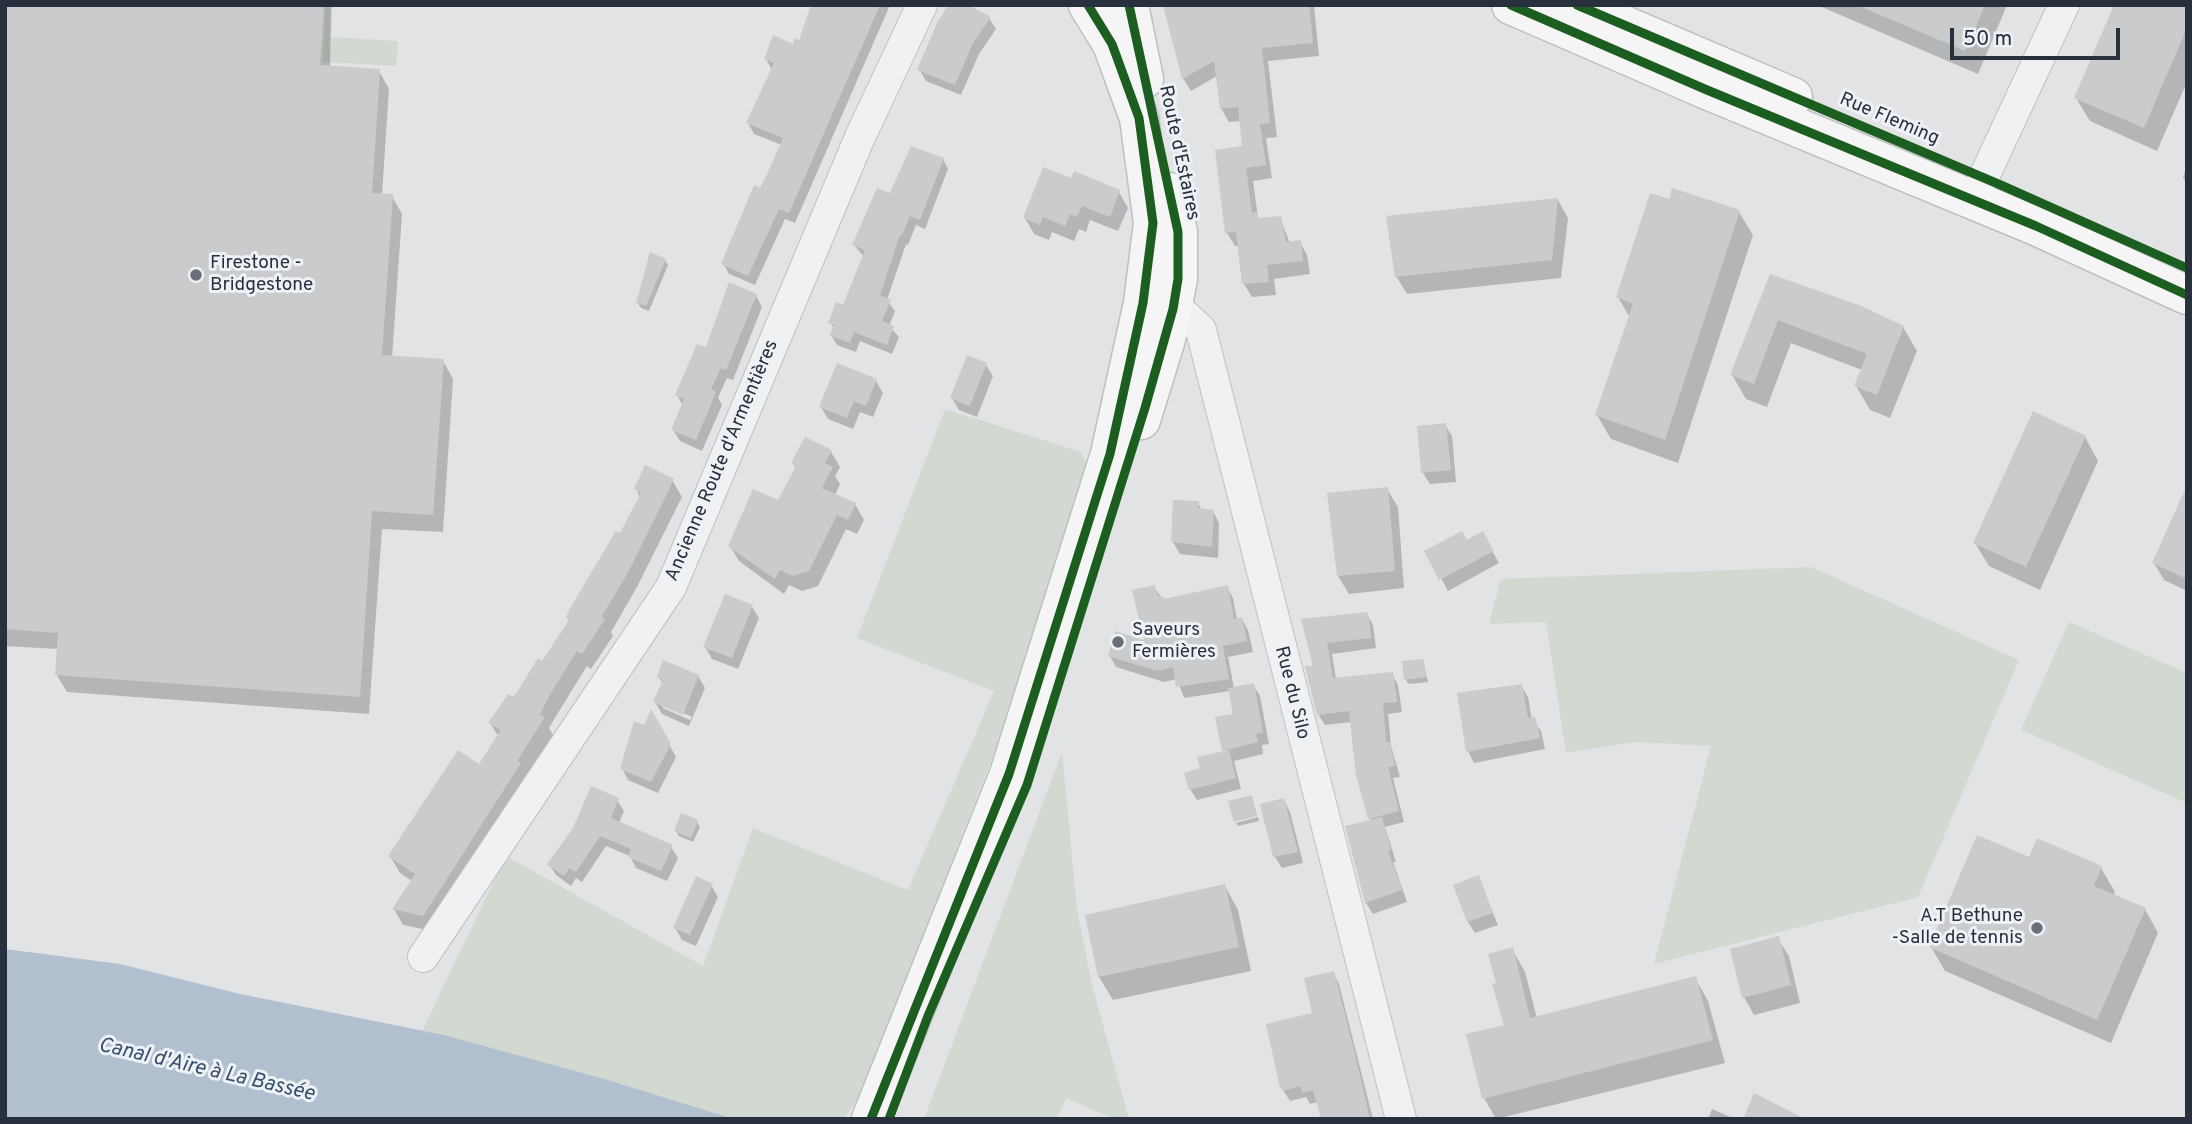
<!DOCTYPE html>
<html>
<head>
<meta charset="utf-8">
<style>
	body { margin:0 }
	#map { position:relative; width:2192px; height:1124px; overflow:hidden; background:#e1e3e5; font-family:Overpass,sans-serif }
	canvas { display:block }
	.frame { position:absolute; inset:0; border:7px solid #29303d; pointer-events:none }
	.scale { position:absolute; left:1950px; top:28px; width:170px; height:32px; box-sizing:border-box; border:4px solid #29303d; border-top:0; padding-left:9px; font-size:21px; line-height:24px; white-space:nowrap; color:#29303d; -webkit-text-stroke:5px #eef1f5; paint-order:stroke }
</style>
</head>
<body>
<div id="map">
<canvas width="2192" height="1124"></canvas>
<div class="frame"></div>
<div class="scale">50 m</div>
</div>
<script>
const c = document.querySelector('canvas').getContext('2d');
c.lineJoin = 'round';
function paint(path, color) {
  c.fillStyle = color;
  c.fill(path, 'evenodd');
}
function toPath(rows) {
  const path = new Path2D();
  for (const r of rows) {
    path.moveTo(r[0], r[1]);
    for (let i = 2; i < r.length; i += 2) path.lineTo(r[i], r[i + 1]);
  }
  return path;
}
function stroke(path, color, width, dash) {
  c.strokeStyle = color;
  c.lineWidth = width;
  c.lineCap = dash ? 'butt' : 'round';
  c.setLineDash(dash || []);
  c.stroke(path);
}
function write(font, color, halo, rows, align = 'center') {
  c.font = font + ' Overpass,sans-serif';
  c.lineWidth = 6;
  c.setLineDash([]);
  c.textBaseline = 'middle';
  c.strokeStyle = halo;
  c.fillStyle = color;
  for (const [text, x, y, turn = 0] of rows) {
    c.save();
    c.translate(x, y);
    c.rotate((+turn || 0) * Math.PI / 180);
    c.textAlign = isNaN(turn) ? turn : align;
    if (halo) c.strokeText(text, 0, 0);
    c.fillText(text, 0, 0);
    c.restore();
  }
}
const green = toPath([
	[326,5,333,5,331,37,398,41,396,66,323,62],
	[945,409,1081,452,1093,479,1017,693,938,898,860,1096,844,1119,734,1119,608,1080,422,1031,506,856,703,966,753,828,908,890,994,691,857,638],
	[1811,567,2019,660,1918,897,1654,964,1711,746,1634,742,1566,753,1546,622,1489,624,1501,579],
	[2069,622,2187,673,2187,803,2021,730],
	[1062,752,1077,909,1092,985,1129,1119,1114,1119,1066,1098,1056,1119,924,1119]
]);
const water = toPath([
	[5,949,120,964,240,994,444,1035,608,1080,734,1119,5,1119]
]);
const shadow = toPath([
	[5,5,331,5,330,68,379,71,389,89,382,195,392,196,402,214,392,358,443,361,453,379,443,532,382,529,369,714,67,692,56,674,58,649,5,646],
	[824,5,890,5,795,223,785,219,755,285,729,274,723,263,782,145,754,134,748,123,772,70,766,59,800,42],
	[1165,5,1314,5,1319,56,1268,61,1277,137,1266,138,1272,178,1253,181,1258,217,1260,220,1280,218,1290,243,1300,242,1307,255,1310,274,1274,279,1276,295,1252,297,1244,284,1239,246,1235,246,1227,233,1244,148,1241,121,1229,122,1221,108,1217,76,1191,91,1183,78],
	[1817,5,2007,5,1978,74],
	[2187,5,2187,82,2157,151,2090,121,2076,98],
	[989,18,996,29,979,54,961,95,926,81,919,69],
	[943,159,948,169,925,229,916,225,908,245,906,244,887,300,895,311,889,326,899,337,892,354,860,341,856,352,837,345,831,335,834,328,830,323,844,308,864,257,854,245,891,196],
	[2187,166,2187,184,2183,177],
	[1072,181,1119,192,1128,208,1118,231,1090,220,1086,232,1079,229,1074,241,1052,232,1049,240,1034,234,1025,218],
	[1558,200,1568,218,1561,278,1407,294,1396,276],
	[1670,201,1739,212,1753,235,1678,463,1611,439,1597,415,1630,318,1618,297],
	[665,260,668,265,649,311,641,308,637,302],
	[1771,276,1903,327,1917,351,1890,418,1870,410,1856,386,1862,370,1791,343,1767,407,1746,399,1732,375],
	[756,295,762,307,733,380,727,378,718,398,722,405,702,451,680,441,673,430,683,406,677,395,707,350],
	[986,365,993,376,977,417,959,410,952,398],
	[876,381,883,393,873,417,860,412,853,429,828,419,821,407],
	[1445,425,1452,436,1456,482,1430,484,1423,473,1419,427],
	[2085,437,2098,461,2040,590,1989,566,1975,543],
	[831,452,840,467,835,476,840,484,835,495,855,504,864,520,857,534,846,529,818,586,802,591,789,585,784,594,739,561,730,546,779,503,796,469,793,463],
	[672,480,682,497,637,587,611,632,613,636,591,669,587,666,561,708,549,728,553,735,432,931,403,925,394,909,412,881,400,873,390,856,480,766,499,737,490,723,543,664,570,621,568,618,621,536,640,497,636,489],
	[1387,489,1398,507,1404,588,1349,594,1338,576,1329,495],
	[2187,489,2187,591,2164,580,2154,563],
	[1198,503,1202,511,1213,511,1219,523,1218,558,1180,554,1173,542],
	[1482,533,1499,563,1448,591,1427,552,1466,542],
	[1154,587,1164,601,1227,587,1233,598,1237,620,1242,619,1248,630,1253,652,1228,657,1234,688,1253,685,1260,696,1269,744,1262,745,1263,754,1234,761,1241,789,1197,800,1190,789,1202,770,1225,753,1235,715,1230,691,1184,698,1177,679,1164,682,1116,667,1110,656,1147,643],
	[752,607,759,618,738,669,712,659,705,647],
	[1367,614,1373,625,1376,648,1332,654,1336,679,1392,674,1398,685,1402,712,1388,714,1391,746,1400,777,1393,778,1404,822,1385,827,1396,862,1393,862,1407,902,1373,914,1366,903,1347,828,1371,822,1353,750,1352,722,1325,725,1318,714,1315,667,1303,620],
	[1423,661,1428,682,1409,684,1405,679],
	[698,676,705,688,689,726,662,714,655,702,663,684,659,677],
	[663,704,692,717,690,720,663,708],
	[1521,686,1528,697,1532,720,1541,731,1545,749,1474,763,1468,751],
	[651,712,676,757,658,793,628,780,622,768],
	[617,800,624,811,619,823,671,847,678,858,667,881,636,868,630,856,606,846,582,882,576,878,571,886,556,875,549,864],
	[1284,800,1290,812,1303,863,1282,868,1275,857,1265,815],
	[1258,817,1259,821,1238,826,1236,823],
	[697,822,700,827,693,842,679,836,676,831],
	[2030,860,2101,868,2115,892,2113,896,2145,909,2158,933,2111,1043,1945,971,1931,947],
	[1478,877,1498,925,1475,933,1468,922],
	[711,885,718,897,696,946,682,940,675,928],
	[1225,886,1238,910,1251,971,1113,1000,1099,977,1087,916],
	[1778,939,1789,956,1800,1003,1754,1015,1744,997],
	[1512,949,1525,972,1537,1018,1695,978,1708,1001,1725,1063,1496,1119,1484,1098,1506,1026,1498,984],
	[1333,973,1339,984,1373,1119,1323,1119,1318,1102,1310,1104,1306,1097,1290,1101,1283,1090],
	[1712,1109,1735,1119,1708,1119]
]);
const building = toPath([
	[5,5,324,5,320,65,380,69,372,193,393,194,382,355,444,359,433,515,372,511,360,697,55,675,58,633,5,629],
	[811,5,880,5,789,213,779,209,748,276,721,264,754,185,761,188,783,138,746,123,774,63,764,59,773,35,793,44,795,38,799,40],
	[948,5,969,5,991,17,973,43,955,85,917,70,937,23],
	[1163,5,1309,5,1313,43,1262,48,1270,123,1260,124,1266,165,1246,168,1252,213,1257,212,1258,218,1281,216,1286,242,1301,240,1303,261,1267,265,1269,282,1242,284,1236,232,1225,233,1215,150,1242,146,1238,107,1220,109,1214,61,1182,79],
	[1857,5,1985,5,1965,51],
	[2114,5,2187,5,2187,28,2144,128,2074,98],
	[911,146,944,158,920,220,910,216,902,236,900,235,880,295,891,300,882,321,894,326,887,345,854,332,850,343,829,335,834,325,828,323,836,302,843,305,865,250,852,245,877,188,890,193],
	[1043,167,1071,178,1074,171,1120,190,1110,217,1082,206,1077,217,1070,214,1065,226,1043,217,1040,225,1023,218],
	[1672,188,1740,210,1665,440,1595,415,1633,304,1616,297,1650,193,1669,199],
	[1558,198,1552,260,1395,277,1386,216],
	[650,252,666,259,646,306,636,303],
	[1770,274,1859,305,1904,326,1877,395,1854,386,1867,354,1778,320,1754,384,1730,375],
	[729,282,757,294,726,370,721,368,711,389,716,392,696,440,671,430,684,399,675,395,697,344,706,347],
	[967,355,987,363,970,406,950,398],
	[837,363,877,379,866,406,854,401,847,418,819,407],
	[2033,411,2086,436,2026,567,1973,543],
	[1446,423,1451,470,1421,473,1417,426],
	[805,437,832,450,825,463,833,467,822,488,856,503,848,520,837,515,809,571,793,576,780,570,775,579,728,546,753,489,778,500,796,466,791,463],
	[645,465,674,479,629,571,602,616,605,619,582,654,577,651,552,691,540,714,545,717,517,761,521,763,423,916,392,909,415,874,388,856,458,750,479,764,501,730,488,723,508,694,514,697,538,658,542,661,569,620,566,618,569,610,616,531,620,533,641,493,634,489],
	[2187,485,2187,579,2152,563],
	[1388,487,1395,571,1337,576,1327,493],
	[1173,500,1199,501,1198,508,1214,510,1212,547,1171,542],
	[1462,531,1467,540,1483,531,1494,551,1439,580,1424,551],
	[1155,585,1158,596,1163,596,1164,599,1228,585,1234,619,1242,617,1247,641,1223,646,1229,679,1176,687,1173,667,1157,671,1108,656,1115,631,1144,640,1132,590],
	[725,594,753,605,732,658,703,647],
	[1368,612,1371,638,1327,643,1333,678,1393,672,1397,702,1383,703,1386,742,1390,742,1395,766,1388,767,1399,811,1368,819,1356,775,1349,711,1317,715,1305,666,1313,666,1301,619],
	[1424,659,1426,677,1404,680,1402,661],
	[663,660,699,675,683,715,653,702,663,680,657,677],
	[1254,683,1263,732,1256,734,1258,742,1222,751,1215,717,1233,714,1228,688],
	[1522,684,1528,718,1535,717,1540,738,1466,752,1457,693],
	[651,709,671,744,651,782,620,769,634,721,644,725],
	[1229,750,1236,778,1189,790,1184,773,1200,768,1197,757],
	[591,786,619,798,611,818,673,845,661,871,628,857,631,849,600,836,576,872,569,868,564,876,547,864,573,828],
	[1252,795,1257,816,1234,822,1228,801],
	[1284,798,1298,852,1273,857,1260,804],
	[681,813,698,820,691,838,674,831],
	[1382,817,1391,850,1388,851,1402,890,1365,903,1345,826],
	[1977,835,2029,857,2037,838,2102,866,2094,886,2146,908,2097,1020,1929,947],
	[1479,875,1493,913,1467,922,1453,885],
	[696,876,713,884,690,935,673,928],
	[1225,884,1239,947,1098,977,1085,915],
	[1779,936,1791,985,1742,998,1730,949],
	[1513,947,1530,1018,1696,976,1713,1040,1482,1099,1466,1034,1504,1025,1492,984,1496,983,1488,954],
	[1334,971,1354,1050,1370,1119,1321,1119,1313,1090,1302,1093,1300,1086,1282,1091,1279,1084,1266,1024,1312,1013,1304,978],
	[1754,1093,1805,1119,1743,1119]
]);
const minor = toPath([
	[1983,179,2064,5],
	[1152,304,1184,314,1201,330,1401,1119],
	[423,957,671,587,860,137,922,5]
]);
const major = toPath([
	[1129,5,1144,79],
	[1511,5,1707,90,2036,226,2187,295],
	[1577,5,1793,97],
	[1141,420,1166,339,1178,279,1178,232,1169,192],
	[871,1119,1009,774,1110,454,1143,303,1153,223,1139,118,1112,44,1088,5]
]);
const cycleway = toPath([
	[1511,5,1707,90,2036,226,2187,295],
	[1577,5,2003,186,2187,268],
	[871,1119,1009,774,1110,454,1143,303,1153,223,1139,118,1112,44,1088,5],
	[889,1119,928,1016,1027,785,1145,408,1173,309,1178,279,1178,232,1129,5]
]);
const markers = [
	[196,275,7,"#696f78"],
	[1118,642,7,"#696f78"],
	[2037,928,7,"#696f78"]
];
const streetNames = [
	["Rue Fleming",1889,120,23],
	["Route d'Estaires",1178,153,78],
	["Ancienne Route d'Armentières",723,461,-67],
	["Rue du Silo",1291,693,76]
];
const poiNames = [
	["Firestone -",210,264],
	["Bridgestone",210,286],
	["Saveurs",1132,631],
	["Fermières",1132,653],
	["A.T Bethune",2023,917,"right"],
	["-Salle de tennis",2023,939,"right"]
];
const waterNames = [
	["Canal d'Aire à La Bassée",206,1071,13]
];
paint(green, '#d2d9d1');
paint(water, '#b1bfce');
paint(shadow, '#0003');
paint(building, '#c9cbcd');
stroke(minor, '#bfc1c3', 32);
stroke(major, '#bdc0c3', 41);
stroke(minor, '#f0f1f2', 30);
stroke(major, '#f5f5f6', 38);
stroke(cycleway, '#1b5e20', 9);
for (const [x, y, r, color] of markers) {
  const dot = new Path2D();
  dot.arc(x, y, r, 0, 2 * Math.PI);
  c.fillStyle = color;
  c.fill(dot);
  stroke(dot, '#eef1f5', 2.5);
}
write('19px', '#29303d', '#eef1f5', streetNames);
write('19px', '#29303d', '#eef1f5', poiNames, 'left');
write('italic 21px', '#374f6d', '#eef1f5', waterNames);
</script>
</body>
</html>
